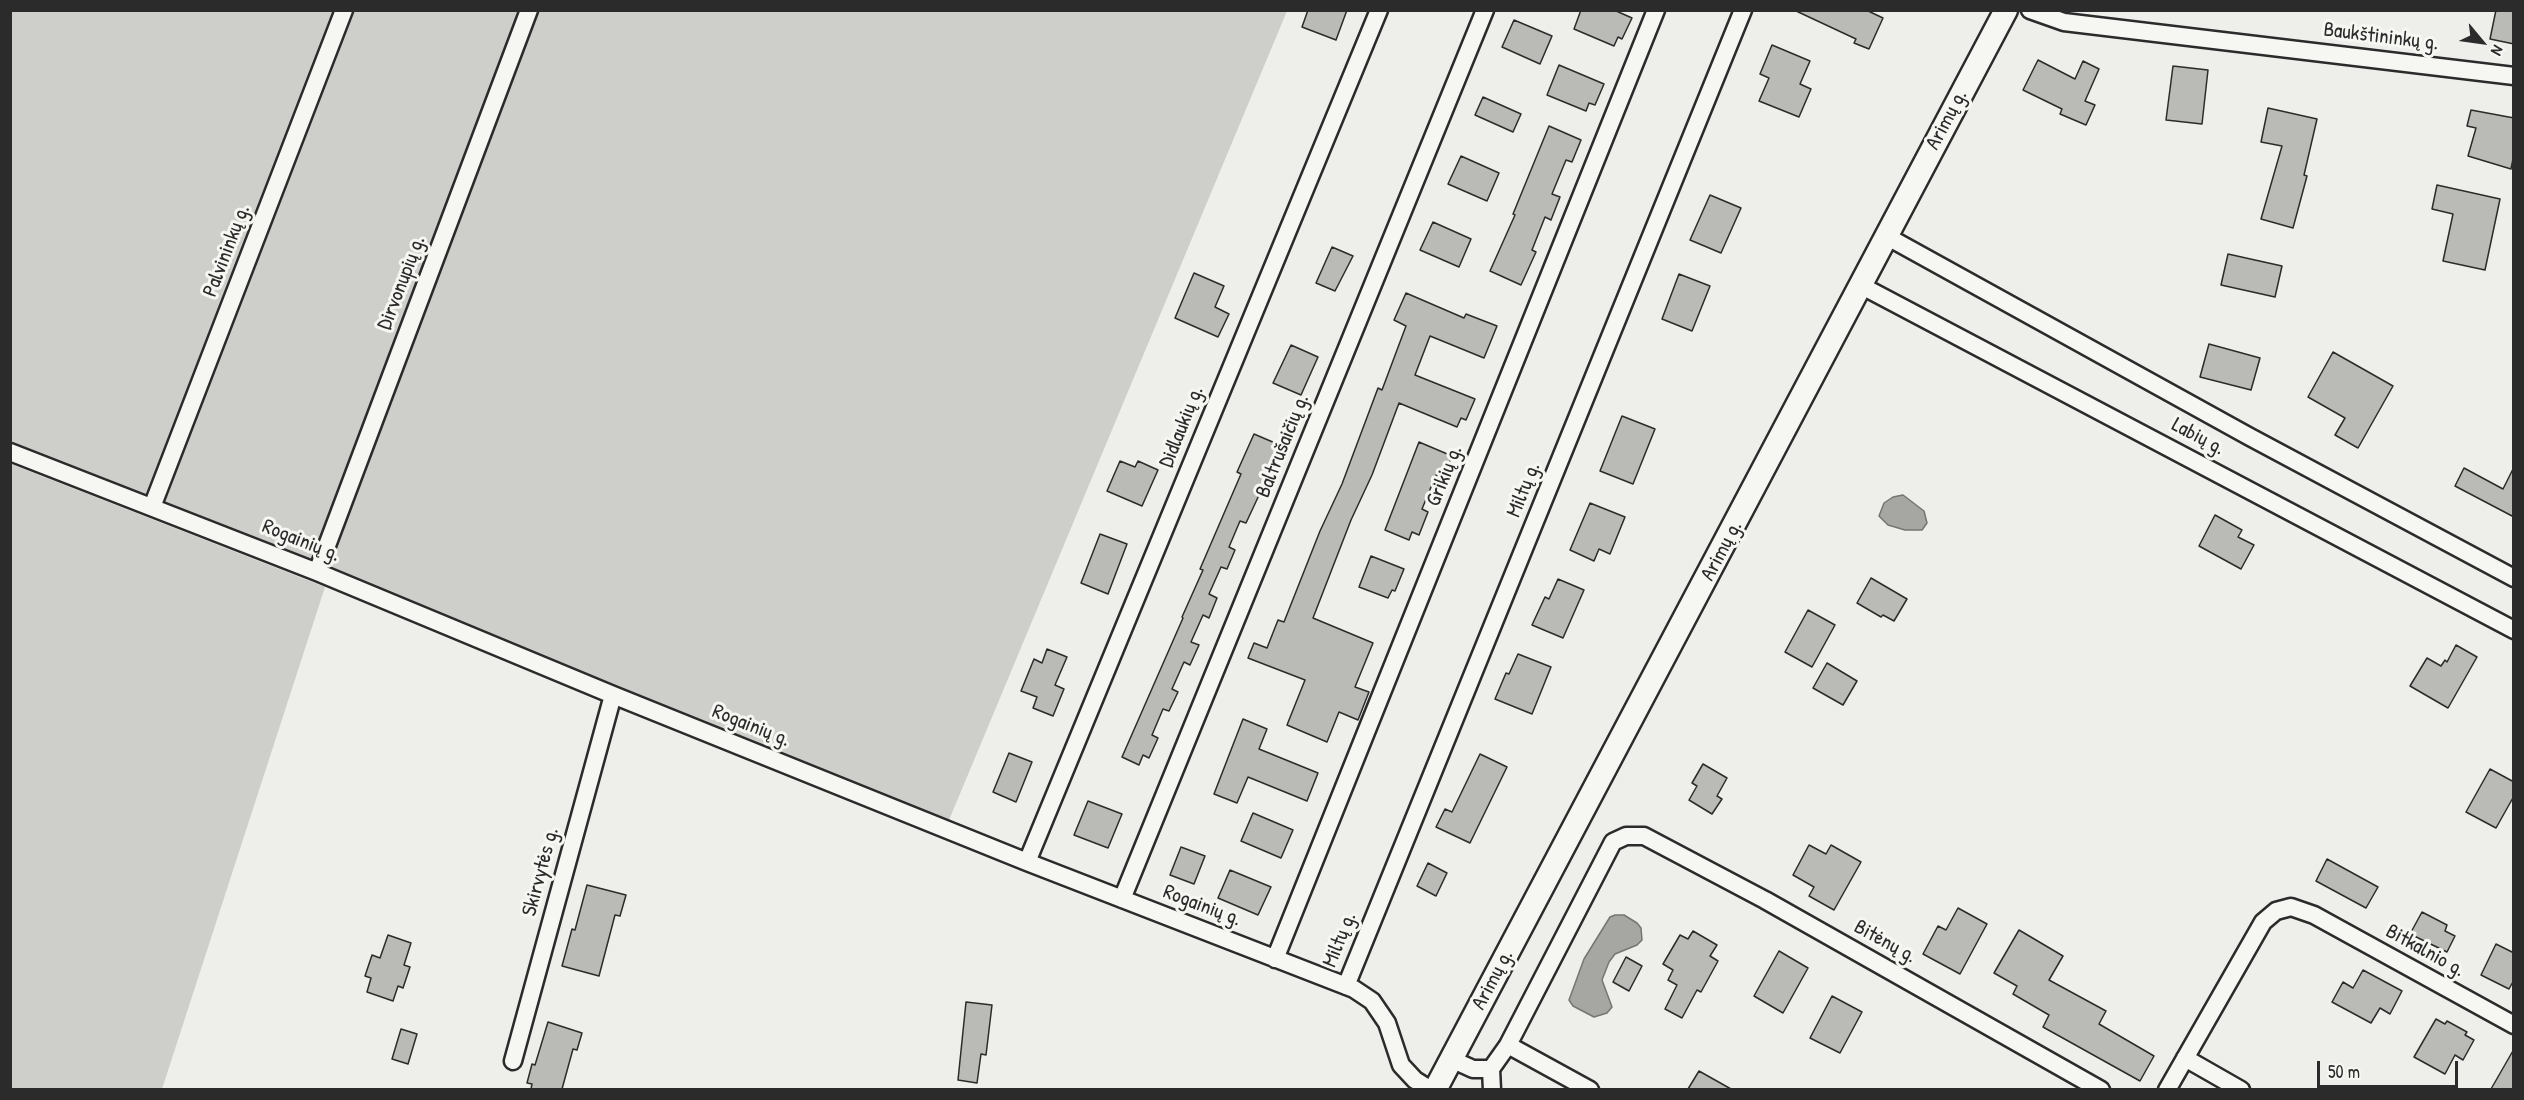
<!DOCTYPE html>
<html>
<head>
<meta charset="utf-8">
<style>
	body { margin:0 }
	#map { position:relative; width:2524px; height:1100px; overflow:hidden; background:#eeeeea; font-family:"Patrick Hand",sans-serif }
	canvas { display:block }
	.frame { position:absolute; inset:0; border:12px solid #2b2b2b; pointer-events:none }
	.north { position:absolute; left:2452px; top:12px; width:60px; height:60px; -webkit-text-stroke:4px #f6f6f2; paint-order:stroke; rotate:119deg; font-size:16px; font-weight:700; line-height:24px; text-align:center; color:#2b2b2b }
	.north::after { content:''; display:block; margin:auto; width:21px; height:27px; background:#2b2b2b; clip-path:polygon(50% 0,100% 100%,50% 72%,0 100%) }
	.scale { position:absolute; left:2317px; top:1061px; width:141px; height:27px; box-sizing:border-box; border:3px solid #2b2b2b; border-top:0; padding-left:8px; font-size:18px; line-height:21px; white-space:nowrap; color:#2b2b2b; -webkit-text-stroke:4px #f6f6f2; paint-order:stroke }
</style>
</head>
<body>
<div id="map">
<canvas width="2524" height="1100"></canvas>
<div class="frame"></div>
<div class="north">N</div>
<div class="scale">50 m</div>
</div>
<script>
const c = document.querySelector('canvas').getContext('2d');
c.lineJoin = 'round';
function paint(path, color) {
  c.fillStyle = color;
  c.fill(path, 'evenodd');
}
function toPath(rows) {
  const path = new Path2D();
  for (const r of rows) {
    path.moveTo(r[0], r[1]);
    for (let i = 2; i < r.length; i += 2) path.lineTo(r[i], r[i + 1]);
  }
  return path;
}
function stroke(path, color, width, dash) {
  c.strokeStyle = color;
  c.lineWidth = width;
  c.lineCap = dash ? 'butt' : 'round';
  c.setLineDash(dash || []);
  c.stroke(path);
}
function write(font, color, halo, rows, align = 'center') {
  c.font = font + ' "Patrick Hand",sans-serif';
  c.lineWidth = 6;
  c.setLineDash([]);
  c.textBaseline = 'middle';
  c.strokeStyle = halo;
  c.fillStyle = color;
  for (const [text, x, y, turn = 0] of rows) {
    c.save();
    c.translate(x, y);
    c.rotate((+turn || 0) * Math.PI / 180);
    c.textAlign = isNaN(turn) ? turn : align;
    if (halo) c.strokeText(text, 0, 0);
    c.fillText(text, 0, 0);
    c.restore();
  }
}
const green = toPath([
	[10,11,1287,11,949,820,11,446],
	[11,464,325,587,162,1089,11,1089]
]);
const water = toPath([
	[1903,495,1924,511,1927,523,1922,530,1905,530,1888,525,1879,516,1884,503,1893,497,1903,495],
	[1615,915,1624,915,1637,923,1641,928,1642,940,1637,945,1615,954,1609,962,1602,980,1612,1007,1607,1013,1594,1017,1573,1006,1569,1000,1584,959,1610,917,1615,915]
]);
const building = toPath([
	[1308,10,1347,10,1336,40,1302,27,1308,10],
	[1581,10,1614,10,1632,18,1622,39,1618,37,1614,46,1574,29,1581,10],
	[1794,10,1866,10,1883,18,1869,49,1854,43,1856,39,1794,10],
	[2496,10,2514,10,2514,44,2490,39,2496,10],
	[1514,20,1552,36,1540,64,1502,47,1514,20],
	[1772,45,1810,61,1800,84,1811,89,1799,117,1759,101,1769,78,1760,74,1772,45],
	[2038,60,2075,79,2083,61,2099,69,2085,101,2095,105,2086,125,2060,114,2062,109,2023,90,2038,60],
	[1559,65,1604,84,1595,105,1589,103,1586,111,1547,95,1559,65],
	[2173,66,2208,70,2202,124,2166,120,2173,66],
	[1483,97,1521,114,1513,132,1475,115,1483,97],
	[2268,108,2317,119,2304,175,2307,176,2293,228,2261,219,2282,146,2261,142,2268,108],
	[2471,110,2514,118,2514,154,2511,169,2468,156,2476,128,2467,126,2471,110],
	[1549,126,1581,140,1572,162,1566,160,1552,194,1560,197,1551,220,1545,217,1532,250,1536,252,1521,285,1490,271,1515,215,1513,214,1549,126],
	[1461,156,1499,173,1487,201,1448,184,1461,156],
	[2437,185,2500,199,2485,270,2443,261,2453,214,2432,209,2437,185],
	[1710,195,1741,208,1721,253,1690,240,1710,195],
	[1433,222,1471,239,1459,267,1420,250,1433,222],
	[1332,247,1353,256,1335,291,1316,283,1332,247],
	[2228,254,2282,266,2275,297,2221,285,2228,254],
	[1194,273,1224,286,1215,307,1229,314,1218,337,1175,318,1194,273],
	[1679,274,1710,286,1692,331,1662,319,1679,274],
	[1406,293,1464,318,1466,314,1497,326,1484,358,1430,336,1415,375,1475,399,1466,420,1461,418,1457,427,1399,403,1372,475,1351,520,1313,618,1373,643,1355,687,1369,692,1358,720,1339,712,1327,742,1287,725,1305,680,1248,658,1254,643,1267,648,1278,620,1284,622,1320,531,1342,484,1378,388,1382,390,1406,326,1394,320,1406,293],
	[2209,344,2260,358,2251,390,2200,377,2209,344],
	[1291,345,1318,357,1301,395,1273,383,1291,345],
	[2333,352,2393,386,2358,448,2335,435,2345,418,2308,397,2333,352],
	[1622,416,1655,429,1633,484,1600,471,1622,416],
	[1254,434,1282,446,1246,523,1240,521,1229,547,1235,550,1227,569,1221,567,1209,594,1217,598,1209,618,1203,615,1191,642,1199,645,1190,665,1184,662,1172,689,1178,692,1169,711,1163,709,1152,735,1158,738,1149,758,1143,755,1139,765,1122,757,1183,618,1182,617,1203,570,1200,569,1241,474,1237,472,1254,434],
	[1419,442,1452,456,1443,478,1436,475,1422,509,1428,512,1419,535,1412,532,1409,540,1385,530,1419,442],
	[1120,461,1135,467,1138,461,1158,470,1142,506,1107,491,1120,461],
	[2514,467,2514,517,2455,486,2464,468,2503,489,2514,467],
	[1590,503,1625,517,1610,554,1599,549,1594,561,1570,550,1590,503],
	[2215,515,2242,530,2238,537,2254,545,2241,569,2199,546,2215,515],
	[1100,534,1127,544,1108,594,1081,583,1100,534],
	[1371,556,1404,569,1395,591,1392,590,1388,598,1359,587,1371,556],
	[1871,578,1907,599,1894,621,1883,615,1881,617,1857,603,1871,578],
	[1558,579,1584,590,1563,638,1532,625,1545,597,1549,599,1558,579],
	[1808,610,1835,625,1812,667,1785,652,1808,610],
	[2456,645,2477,657,2448,708,2410,686,2427,658,2441,666,2445,660,2447,662,2456,645],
	[1047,649,1067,657,1055,685,1064,689,1053,716,1033,708,1037,697,1021,691,1034,659,1042,663,1047,649],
	[1518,654,1551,667,1532,714,1495,699,1506,673,1509,674,1518,654],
	[1827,663,1857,681,1843,705,1813,688,1827,663],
	[1243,719,1267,729,1259,749,1318,773,1307,801,1248,777,1237,803,1214,794,1243,719],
	[1009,753,1032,762,1016,802,993,792,1009,753],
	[1480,754,1507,767,1470,843,1436,827,1445,809,1452,812,1480,754],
	[1703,764,1727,778,1717,796,1722,799,1712,814,1689,800,1697,786,1692,783,1703,764],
	[2490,769,2514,782,2514,796,2496,828,2466,812,2490,769],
	[1088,801,1122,814,1108,848,1074,835,1088,801],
	[1253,813,1293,830,1281,858,1241,841,1253,813],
	[1809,845,1826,854,1831,845,1861,862,1834,910,1809,896,1814,887,1793,875,1809,845],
	[1181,847,1205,856,1194,884,1170,875,1181,847],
	[2327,859,2378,887,2366,908,2316,881,2327,859],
	[1428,863,1447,873,1436,896,1417,886,1428,863],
	[1230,870,1271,887,1258,915,1218,898,1230,870],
	[587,885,626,895,620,916,615,915,599,976,562,966,572,929,575,930,587,885],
	[1958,908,1987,924,1960,974,1923,954,1938,926,1946,930,1958,908],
	[2422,912,2447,925,2445,931,2455,936,2447,952,2410,934,2422,912],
	[2019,930,2063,956,2049,980,2106,1011,2099,1024,2154,1056,2140,1081,2043,1027,2049,1015,2013,994,2017,986,1994,973,2019,930],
	[1693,931,1717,945,1710,956,1718,961,1701,992,1697,990,1682,1018,1665,1009,1677,985,1668,980,1673,970,1663,964,1680,935,1688,939,1693,931],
	[388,935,411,943,404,965,410,967,403,988,398,986,393,1001,367,992,371,978,365,976,372,955,380,958,388,935],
	[2496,944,2514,953,2514,980,2509,989,2481,975,2496,944],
	[1779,951,1808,968,1783,1013,1754,996,1779,951],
	[1626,957,1642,966,1629,991,1613,982,1626,957],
	[2363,970,2402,991,2390,1014,2380,1008,2371,1023,2332,1002,2343,982,2353,988,2363,970],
	[1832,996,1862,1012,1840,1053,1810,1038,1832,996],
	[966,1002,992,1005,986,1055,981,1054,977,1083,958,1080,966,1002],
	[2436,1019,2445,1024,2447,1021,2467,1032,2465,1035,2474,1040,2463,1060,2455,1055,2445,1074,2414,1057,2436,1019],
	[548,1022,582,1033,577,1050,573,1049,562,1089,531,1089,532,1084,527,1083,532,1064,535,1065,548,1022],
	[401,1029,417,1034,408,1064,392,1059,401,1029],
	[2514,1049,2514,1089,2491,1089,2514,1049],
	[1699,1071,1731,1089,1688,1089,1699,1071]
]);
const street = toPath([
	[2030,10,2064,22,2514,76],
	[1886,236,2250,437,2514,578],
	[1860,285,2514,630],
	[10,452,317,572,613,695,1027,862,1354,989,1372,1001,1387,1023,1401,1065,1415,1080,1431,1090],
	[152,507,344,10],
	[317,572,529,10],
	[1027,862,1379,10],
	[1122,899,1485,10],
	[1275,959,1656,10],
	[1346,986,1743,10],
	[1508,1045,1590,1090],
	[2185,1058,2241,1090],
	[1451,1059,1473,1069,1491,1069,1508,1045,1613,842,1626,836,1644,836,1765,900,2101,1090],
	[513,1061,613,695],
	[1491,1069,1492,1090],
	[2167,1090,2263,922,2276,911,2291,907,2314,915,2514,1025]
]);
const secondary = toPath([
	[1435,1090,2006,10]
]);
const streetNames = [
	["Baukštininkų g.",2381,37,7],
	["Arimų g.",1947,120,-62],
	["Palvininkų g.",227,251,-69],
	["Dirvonupių g.",402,283,-69],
	["Didlaukių g.",1182,427,-68],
	["Labių g.",2198,437,28],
	["Baltrušaičių g.",1283,446,-68],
	["Grikių g.",1445,476,-68],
	["Miltų g.",1524,490,-68],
	["Rogainių g.",301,541,22],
	["Arimų g.",1722,551,-62],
	["Rogainių g.",751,726,22],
	["Skirvytės g.",541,872,-75],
	["Rogainių g.",1202,906,21],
	["Miltų g.",1340,940,-68],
	["Bitėnų g.",1885,942,29],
	["Bitkalnio g.",2425,951,29],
	["Arimų g.",1493,980,-62]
];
paint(green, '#cececa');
paint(water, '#a6a6a3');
stroke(water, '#757573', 1.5);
paint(building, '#babab7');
stroke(building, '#2b2b2b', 1.5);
stroke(street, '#2b2b2b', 21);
stroke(secondary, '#2b2b2b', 27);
stroke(street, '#f6f6f2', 16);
stroke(secondary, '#f6f6f2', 22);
write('21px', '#2b2b2b', '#f6f6f2', streetNames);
</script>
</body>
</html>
